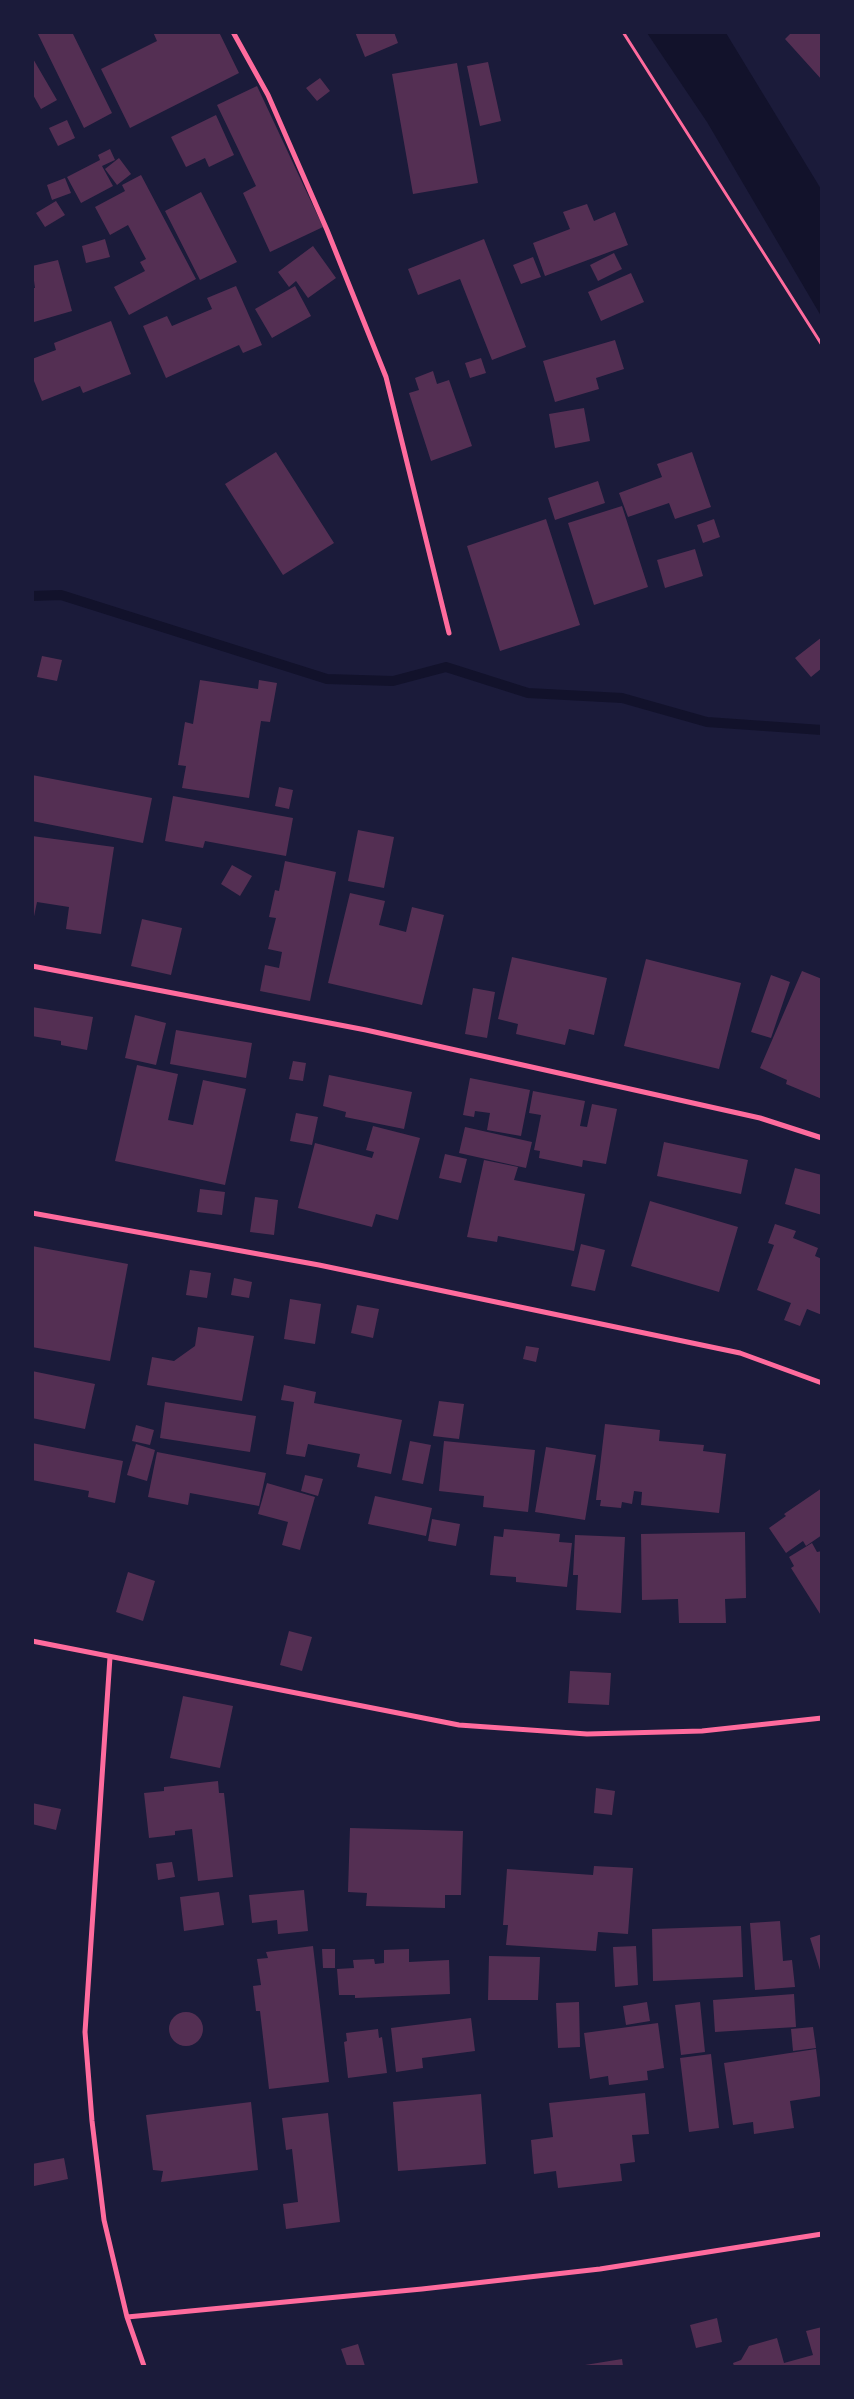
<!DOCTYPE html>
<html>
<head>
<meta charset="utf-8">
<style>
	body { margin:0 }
	#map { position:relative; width:854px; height:2399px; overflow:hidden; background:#1b1b3a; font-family:"IBM Plex Sans",sans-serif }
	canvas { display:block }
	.frame { position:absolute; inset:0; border:34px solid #1b1b3a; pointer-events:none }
</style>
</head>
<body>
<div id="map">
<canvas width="854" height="2399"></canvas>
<div class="frame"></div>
</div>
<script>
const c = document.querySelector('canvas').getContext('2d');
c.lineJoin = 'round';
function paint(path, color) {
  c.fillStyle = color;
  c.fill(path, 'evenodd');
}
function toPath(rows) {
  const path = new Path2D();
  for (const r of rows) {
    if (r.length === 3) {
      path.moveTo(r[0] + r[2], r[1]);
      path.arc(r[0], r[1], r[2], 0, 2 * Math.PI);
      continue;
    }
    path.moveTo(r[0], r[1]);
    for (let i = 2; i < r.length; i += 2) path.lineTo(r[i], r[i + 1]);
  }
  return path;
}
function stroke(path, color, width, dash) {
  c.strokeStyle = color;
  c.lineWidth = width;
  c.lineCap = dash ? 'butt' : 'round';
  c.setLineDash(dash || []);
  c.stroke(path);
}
const water = toPath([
	[647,33,726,33,821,189,821,316,707,122]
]);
const stream = toPath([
	[32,596,61,595,327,679,393,681,446,667,528,693,622,698,707,722,822,730]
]);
const building = toPath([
	[37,32,72,32,112,113,84,128],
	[153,32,219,32,239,73,130,128,101,69,157,41],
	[355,32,394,32,398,43,365,57],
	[792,32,822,32,822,80,785,39],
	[32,57,57,100,41,109,32,93],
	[488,62,501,121,480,126,467,66],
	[457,63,478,183,413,194,392,74],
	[320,78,330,91,317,101,306,88],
	[257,86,323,227,270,252,243,193,256,186,217,105],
	[216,115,234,155,209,167,205,158,186,167,171,137],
	[67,120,75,138,58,146,49,128],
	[110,149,115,160,102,166,113,186,81,203,67,177,100,160,98,155],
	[119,158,131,174,117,185,105,169],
	[141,175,196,279,129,315,114,287,145,271,140,262,146,259,128,225,110,235,95,207,125,191,122,185],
	[65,178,71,193,52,200,47,185],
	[201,192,237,262,200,280,165,211],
	[56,201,65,215,45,227,36,213],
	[587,204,594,221,615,212,628,245,545,276,533,243,570,229,563,212],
	[105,239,110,257,86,263,82,246],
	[484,239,526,347,492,360,460,279,418,295,408,269],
	[313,246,336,278,308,298,296,281,289,287,278,272],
	[614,253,622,269,598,281,590,265],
	[533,257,541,277,521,284,513,265],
	[58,260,72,311,34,322,32,314,32,288,35,288,32,266],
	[631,273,644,302,601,321,588,292],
	[236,286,262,345,243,353,239,345,166,378,143,326,167,316,172,326,212,309,207,298],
	[295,286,311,316,272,338,255,309],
	[111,321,131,374,83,393,80,386,42,401,32,376,32,359,56,350,54,343],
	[615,340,624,369,596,378,599,389,555,402,543,361],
	[481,358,486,373,470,378,465,363],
	[433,371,437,384,449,380,472,446,431,461,409,393,419,390,415,378],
	[584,408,590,441,555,448,549,414],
	[276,452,334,543,283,575,225,484],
	[692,452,711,507,675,519,669,503,628,517,619,493,662,477,657,464],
	[598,481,605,503,555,520,548,498],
	[622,506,648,587,594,605,568,523],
	[546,519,580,625,500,651,467,546],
	[714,519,720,537,703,543,697,525],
	[695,549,703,576,665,588,657,560],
	[822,637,822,668,811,677,795,658],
	[42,656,62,660,57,681,37,677],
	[200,680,258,689,259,680,277,683,270,722,261,721,249,798,182,788,186,766,178,765,185,722,193,724],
	[32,775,152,798,143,843,32,821],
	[279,787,293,790,289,809,275,806],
	[173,796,293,818,286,856,205,841,203,848,165,841],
	[358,830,394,837,384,888,348,881],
	[32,836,114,847,101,934,66,929,69,907,37,902,32,926],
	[285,861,336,872,310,1001,260,991,265,965,279,968,282,952,268,949,276,918,269,917,275,890,279,891],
	[232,865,252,876,240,896,221,884],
	[350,893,385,901,379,925,406,932,412,907,444,915,422,1005,328,983],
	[142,919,182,928,171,975,131,966],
	[512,957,607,978,594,1035,569,1029,565,1045,516,1034,518,1024,498,1019],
	[646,959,741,983,719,1069,624,1046],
	[802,971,822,979,822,1099,786,1084,787,1080,760,1068],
	[771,975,790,982,771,1038,751,1032],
	[473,988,495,992,487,1038,465,1034],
	[32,1007,93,1017,87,1050,61,1045,61,1041,32,1036],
	[135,1015,166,1023,156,1065,125,1058],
	[176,1030,252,1043,246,1078,170,1064],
	[293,1061,306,1063,303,1081,289,1079],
	[137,1065,178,1074,168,1120,193,1125,203,1080,246,1089,225,1185,115,1161],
	[329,1075,412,1092,404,1129,345,1117,346,1112,323,1106],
	[470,1078,530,1090,521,1136,487,1130,490,1113,475,1111,474,1117,463,1115],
	[533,1091,585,1101,580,1126,587,1127,592,1104,617,1109,606,1164,583,1160,582,1167,539,1158,540,1151,534,1150,541,1115,529,1113],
	[296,1113,318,1117,312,1145,290,1141],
	[373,1126,420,1138,398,1220,376,1214,372,1227,298,1208,315,1143,372,1158,374,1152,366,1150],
	[465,1127,532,1142,526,1168,459,1153],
	[664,1142,748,1160,741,1194,657,1176],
	[445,1154,467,1159,461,1183,439,1178],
	[484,1160,518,1167,514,1180,585,1194,574,1251,498,1236,497,1242,467,1237],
	[795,1168,822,1175,822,1215,785,1204],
	[200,1189,225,1192,222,1215,197,1212],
	[255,1197,278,1200,274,1235,250,1232],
	[650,1201,738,1227,719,1292,631,1266],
	[775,1224,796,1231,793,1238,818,1248,815,1256,822,1259,822,1315,807,1309,800,1326,784,1320,791,1303,757,1290,774,1245,768,1243],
	[581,1244,605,1250,595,1291,571,1286],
	[32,1246,128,1264,110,1361,32,1347],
	[190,1270,211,1273,207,1298,186,1295],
	[234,1278,252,1282,249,1298,231,1295],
	[290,1299,321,1304,315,1344,284,1339],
	[357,1305,379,1309,373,1338,351,1333],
	[198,1327,254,1336,242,1401,147,1385,152,1357,174,1361,195,1346],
	[526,1346,539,1348,536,1362,523,1359],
	[32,1371,95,1384,85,1429,32,1418],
	[284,1385,316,1392,314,1403,402,1420,391,1474,357,1467,360,1454,308,1444,305,1457,286,1454,294,1402,281,1400],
	[439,1401,464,1404,459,1439,433,1436],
	[165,1402,256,1416,250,1452,160,1438],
	[605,1424,660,1430,659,1441,704,1445,703,1451,726,1454,719,1513,641,1505,642,1492,634,1491,632,1504,622,1502,621,1508,600,1506,601,1500,596,1500],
	[136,1425,154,1430,150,1445,132,1441],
	[410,1441,431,1445,423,1484,402,1480],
	[444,1441,535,1450,528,1512,483,1507,484,1496,439,1491],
	[32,1443,123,1461,115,1503,88,1497,89,1491,32,1480],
	[136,1444,155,1450,147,1481,127,1475],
	[546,1447,596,1455,585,1520,535,1512],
	[157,1452,266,1473,259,1506,190,1493,188,1505,148,1497],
	[305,1475,323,1479,318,1496,301,1491],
	[267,1483,315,1497,300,1550,282,1545,288,1522,258,1514],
	[822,1488,822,1535,806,1546,803,1541,786,1553,769,1528,786,1516,784,1514],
	[375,1496,432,1508,426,1536,368,1524],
	[432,1519,460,1524,456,1546,428,1541],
	[504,1529,560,1534,559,1542,572,1543,567,1587,516,1582,516,1577,490,1575,494,1536,503,1537],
	[745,1532,746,1598,725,1599,726,1623,679,1623,678,1599,642,1600,641,1534],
	[575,1535,625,1537,621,1613,576,1610,578,1575,573,1575],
	[812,1543,817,1552,822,1551,822,1617,791,1568,794,1566,789,1557],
	[128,1572,155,1581,143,1621,116,1612],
	[289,1631,312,1637,302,1671,280,1665],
	[570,1671,611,1673,609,1705,568,1703],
	[183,1696,233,1706,220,1768,170,1758],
	[218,1781,219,1793,224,1793,233,1877,198,1881,192,1829,175,1831,175,1835,149,1838,144,1793,164,1791,164,1787],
	[596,1788,615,1791,612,1815,594,1813],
	[32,1803,61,1809,56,1830,32,1824],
	[350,1828,463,1831,461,1895,445,1895,445,1908,366,1906,367,1893,348,1892],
	[172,1862,175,1877,158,1880,156,1864],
	[594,1866,633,1868,628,1934,598,1932,596,1951,506,1945,508,1925,503,1925,507,1869,593,1875],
	[304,1890,308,1931,278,1934,277,1920,252,1923,249,1895],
	[219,1892,224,1925,184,1931,180,1897],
	[780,1921,783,1961,792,1960,795,1987,755,1990,750,1923],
	[741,1926,743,1977,653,1981,652,1929],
	[822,1934,822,1970,820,1970,810,1938],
	[313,1946,329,2082,269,2089,260,2011,256,2011,253,1986,261,1985,257,1959,268,1958,266,1952],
	[636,1946,638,1985,615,1987,613,1947],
	[322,1949,335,1949,335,1968,323,1968],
	[409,1949,409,1962,449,1960,450,1994,355,1998,355,1995,339,1995,337,1969,354,1968,353,1960,374,1959,375,1964,384,1963,384,1950],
	[489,1956,540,1957,538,2000,488,2000],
	[794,1994,796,2027,715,2032,713,2000],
	[579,2002,580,2047,558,2048,556,2003],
	[647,2002,650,2021,626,2025,623,2006],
	[700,2002,705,2052,681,2055,675,2005],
	[186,2029,17],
	[471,2018,475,2051,422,2058,423,2068,396,2072,391,2028],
	[658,2023,664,2068,647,2071,648,2080,609,2085,608,2076,590,2079,584,2033],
	[813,2027,816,2048,793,2051,791,2029],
	[378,2029,379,2038,382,2037,387,2073,348,2078,344,2042,347,2041,346,2033],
	[816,2049,822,2096,790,2101,794,2128,754,2134,753,2122,733,2125,724,2063],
	[711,2054,719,2128,689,2132,680,2058],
	[645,2093,649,2134,632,2135,635,2162,620,2164,622,2181,558,2188,556,2171,534,2174,531,2140,553,2137,549,2103],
	[481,2094,486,2164,398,2171,393,2102],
	[251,2102,258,2170,161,2182,163,2171,153,2170,146,2115],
	[328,2113,340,2222,286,2229,283,2204,298,2202,292,2149,286,2150,282,2118],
	[64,2158,68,2179,34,2186,32,2164],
	[717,2318,722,2342,696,2348,690,2325],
	[822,2327,822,2366,734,2366,733,2363,741,2360,749,2346,777,2338,784,2363,813,2355,806,2331],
	[358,2344,365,2366,347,2366,341,2349],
	[622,2359,623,2366,585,2366,585,2365]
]);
const path = toPath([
	[623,32,822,345]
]);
const minor = toPath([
	[233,32,268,95,327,230,386,377,449,633],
	[32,966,366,1030,760,1118,822,1138],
	[32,1213,319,1265,740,1353,822,1383],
	[32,1641,459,1725,587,1734,702,1731,822,1718],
	[110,1657,85,2032,92,2121,104,2220,127,2317,144,2366],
	[127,2317,422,2289,600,2269,822,2234]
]);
paint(water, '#12122b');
stroke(stream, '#12122b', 10);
paint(building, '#542f53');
stroke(path, '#ff6b9d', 3);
stroke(minor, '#ff6b9d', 5);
</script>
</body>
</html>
